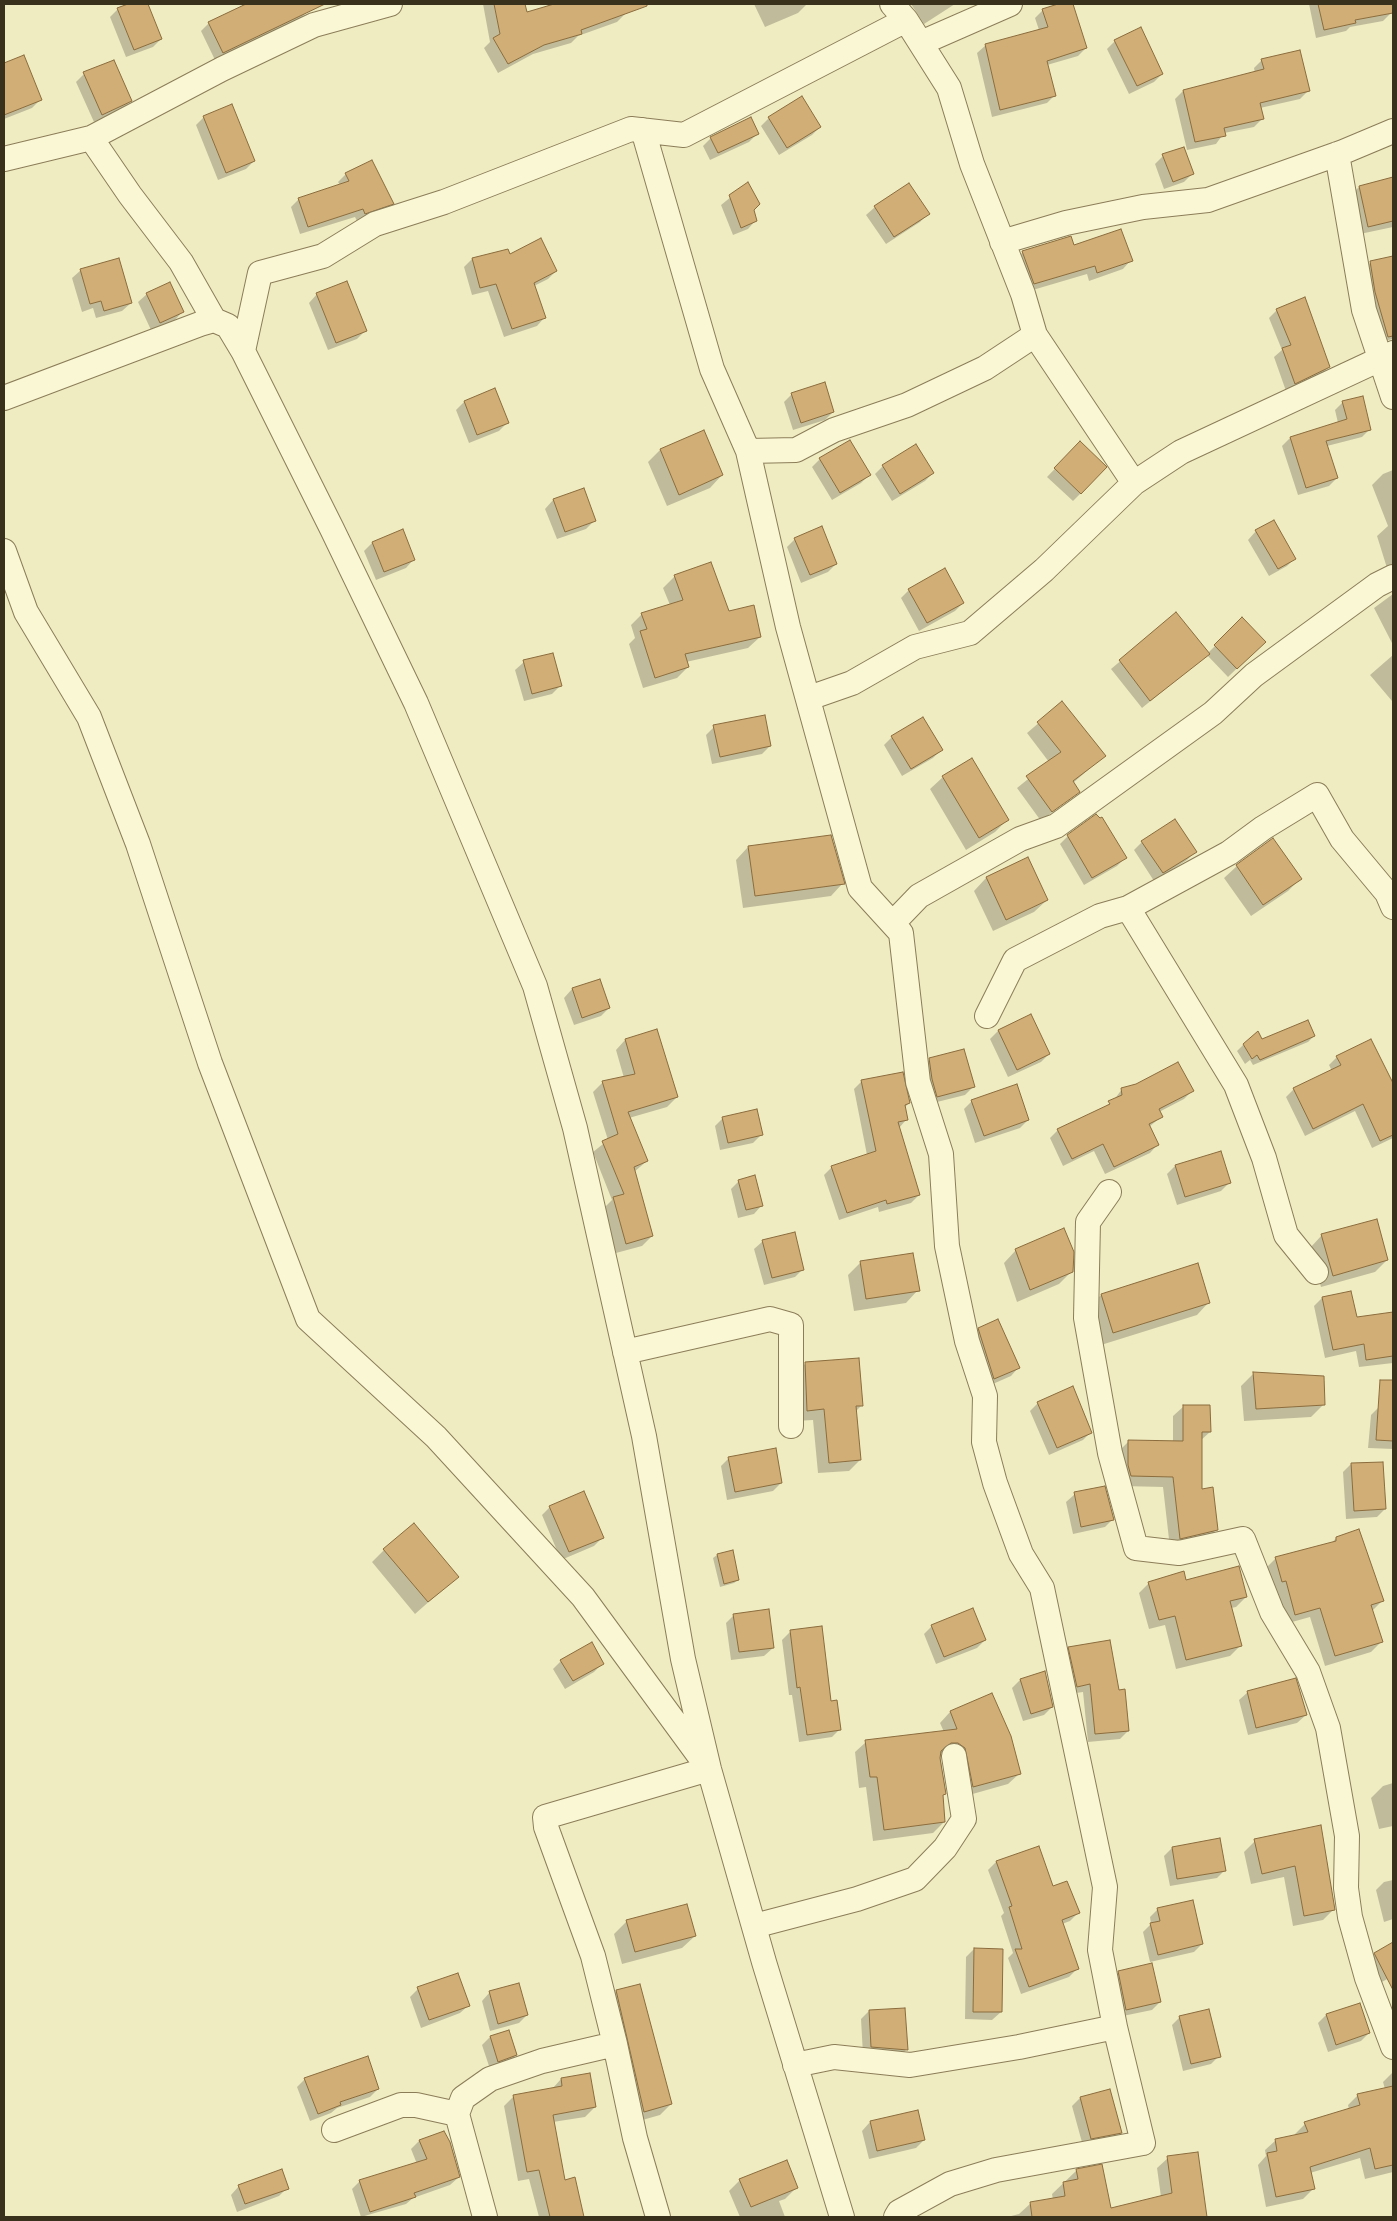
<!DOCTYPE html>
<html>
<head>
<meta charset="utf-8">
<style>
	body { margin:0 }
	#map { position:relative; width:1397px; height:2221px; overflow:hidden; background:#f0ecc2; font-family:Lora,serif }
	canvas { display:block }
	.frame { position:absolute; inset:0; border:5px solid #3a311d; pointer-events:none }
</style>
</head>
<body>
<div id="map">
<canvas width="1397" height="2221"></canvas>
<div class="frame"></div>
</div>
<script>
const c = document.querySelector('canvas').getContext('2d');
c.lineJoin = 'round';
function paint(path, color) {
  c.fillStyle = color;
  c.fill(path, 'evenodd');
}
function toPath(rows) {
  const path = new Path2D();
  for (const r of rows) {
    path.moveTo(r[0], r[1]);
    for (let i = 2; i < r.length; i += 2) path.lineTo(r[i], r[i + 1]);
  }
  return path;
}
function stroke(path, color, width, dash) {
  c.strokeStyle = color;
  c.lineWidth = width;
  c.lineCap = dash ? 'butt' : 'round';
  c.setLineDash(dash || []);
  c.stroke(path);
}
const shadow = toPath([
	[131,4,147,4,161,39,153,47,126,57,110,17,118,9],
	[255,4,301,4,306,13,298,21,215,60,201,31,209,23],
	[483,4,524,4,526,13,548,7,547,4,624,4,627,12,617,22,578,36,571,43,533,54,498,73,484,48,490,42],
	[754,4,806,4,806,5,798,13,765,27],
	[911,4,955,4,924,24],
	[1062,4,1072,4,1086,48,1078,56,1047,65,1055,95,1047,103,992,117,977,53,986,45,1039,30,1035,18,1043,10],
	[1309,4,1389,4,1391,13,1383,21,1350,27,1346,31,1316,38],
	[1115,41,1162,74,1154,82,1129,94,1107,49],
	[23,57,40,100,32,108,4,119,4,65],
	[1262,60,1308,91,1300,99,1260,108,1262,119,1254,127,1224,133,1216,144,1187,150,1175,99,1183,91,1255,73,1254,68],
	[84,74,131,101,122,109,94,122,76,82],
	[204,117,254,161,246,169,218,180,196,125],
	[769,118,820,127,812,135,779,155,761,126],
	[757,134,749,142,710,160,703,146,711,138],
	[1163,156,1192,174,1184,182,1164,189,1155,164],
	[346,174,392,203,384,211,357,221,355,217,300,234,291,207,299,199,340,185,338,182],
	[1393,179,1393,227,1360,234,1351,195,1359,187],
	[747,184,756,220,748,229,733,235,721,205],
	[875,207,928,214,920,222,886,244,866,215],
	[1073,247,1131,260,1123,269,1089,281,1087,274,1026,292,1015,260,1023,252],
	[509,256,556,271,548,279,534,286,545,317,537,326,504,337,488,291,472,295,464,267,472,259],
	[1393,257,1393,339,1379,342,1362,271,1370,263],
	[81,270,131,303,122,311,96,318,93,308,82,312,72,278],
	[147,294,183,311,175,320,151,330,138,302],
	[317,294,365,331,357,339,328,350,309,303],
	[1277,310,1329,367,1320,375,1286,391,1274,357,1282,350,1269,318],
	[494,390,507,423,499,431,469,443,456,410,464,402],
	[792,394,833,412,825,420,793,430,784,402],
	[1343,402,1370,429,1362,437,1327,446,1337,478,1329,486,1298,495,1282,446,1290,438,1338,423,1335,410],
	[703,431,722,475,710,488,667,506,648,462,660,450],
	[1072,451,1081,493,1073,501,1047,477],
	[820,459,869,475,861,483,832,500,812,467],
	[883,466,933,473,925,481,892,501,875,474],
	[1393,470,1393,566,1387,568,1377,536,1388,526,1372,485,1383,474],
	[583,490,594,521,586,529,557,539,545,509,553,500],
	[402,531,414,559,406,568,376,580,364,551,372,543],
	[1256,531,1295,558,1287,566,1269,576,1248,540],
	[795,539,836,564,828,572,801,583,787,547],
	[675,576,760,637,748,648,686,662,688,667,677,678,643,688,629,644,635,638,631,625,642,614,670,605,663,588],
	[909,590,963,603,955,611,919,631,901,598],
	[1393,594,1393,645,1374,608],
	[1242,619,1264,642,1228,677,1207,655,1142,708,1111,669,1143,642,1208,653],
	[1393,655,1393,700,1392,701,1370,675],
	[524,662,560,686,552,694,524,701,515,670],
	[1062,703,1104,756,1073,783,1079,791,1041,821,1017,788,1049,762,1027,733],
	[714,727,770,746,762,754,712,764,706,735],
	[892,737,941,750,933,758,902,776,884,745],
	[972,760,1007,820,995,832,966,850,930,789,943,777],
	[830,836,843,883,831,896,743,908,736,860,748,847],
	[1068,836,1125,858,1117,866,1084,885,1060,844],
	[1273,840,1300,879,1288,891,1251,916,1224,878,1237,866],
	[1142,842,1195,852,1187,860,1154,881,1134,850],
	[1028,859,1047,900,1034,912,993,931,974,891,986,878],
	[572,989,609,1008,601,1016,574,1025,564,998],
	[1030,1016,1049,1054,1041,1062,1008,1077,990,1039,998,1031],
	[1314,1036,1308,1042,1253,1065,1250,1060,1245,1064,1237,1051,1243,1045,1262,1041],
	[625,1040,677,1097,667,1107,629,1118,647,1161,634,1172,652,1236,642,1246,616,1253,604,1208,612,1200,593,1152,608,1140,593,1092,603,1082,624,1078,616,1050],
	[1370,1040,1393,1085,1393,1138,1372,1148,1355,1111,1305,1136,1286,1097,1294,1089,1332,1071,1329,1065,1337,1057],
	[930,1059,973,1087,965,1095,929,1104,922,1067],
	[862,1081,909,1103,904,1108,906,1120,899,1128,919,1195,911,1203,879,1212,878,1207,839,1220,824,1175,832,1167,867,1155,854,1089],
	[1122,1089,1192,1091,1184,1099,1159,1112,1161,1117,1149,1127,1158,1144,1150,1153,1105,1174,1094,1151,1063,1166,1050,1138,1058,1130,1102,1109,1114,1100],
	[972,1101,1028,1120,1020,1128,975,1143,964,1109],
	[723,1118,761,1135,753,1143,720,1150,715,1126],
	[1220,1153,1229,1183,1221,1191,1177,1205,1167,1174,1175,1166],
	[739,1181,762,1205,754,1214,738,1218,731,1189],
	[1322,1235,1387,1260,1375,1272,1321,1287,1310,1248],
	[763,1241,803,1269,795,1277,764,1285,754,1249],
	[1016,1250,1072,1271,1059,1284,1017,1302,1004,1263],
	[860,1263,918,1290,906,1303,854,1311,848,1275],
	[1101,1295,1209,1302,1197,1315,1101,1345,1089,1307],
	[1322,1298,1356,1319,1393,1314,1393,1363,1359,1367,1356,1351,1325,1358,1314,1306],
	[979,1329,1019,1367,1011,1376,986,1387,971,1337],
	[805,1364,862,1405,855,1412,860,1460,849,1471,818,1473,813,1420,796,1421,794,1375],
	[1254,1373,1323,1405,1311,1417,1244,1421,1241,1386],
	[1038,1403,1091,1432,1083,1440,1049,1455,1030,1411],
	[1184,1406,1210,1432,1200,1441,1200,1490,1216,1530,1206,1540,1170,1548,1163,1487,1121,1486,1118,1452,1128,1442,1173,1442,1173,1416],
	[1379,1407,1393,1408,1393,1449,1368,1448,1371,1415],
	[729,1458,781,1483,773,1491,727,1500,721,1466],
	[1351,1464,1385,1509,1377,1517,1346,1519,1343,1472],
	[1075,1494,1113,1519,1105,1527,1073,1534,1066,1502],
	[550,1507,602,1538,594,1546,561,1560,542,1515],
	[1336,1538,1383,1600,1372,1611,1381,1642,1371,1652,1325,1666,1310,1617,1285,1624,1266,1568,1276,1558,1331,1544],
	[384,1550,457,1577,415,1614,372,1562],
	[717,1555,738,1580,734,1583,720,1587,713,1558],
	[1185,1581,1246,1597,1236,1607,1231,1608,1240,1646,1230,1656,1176,1669,1165,1625,1149,1629,1139,1593,1149,1583],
	[734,1615,773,1648,764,1656,731,1660,726,1623],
	[932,1626,985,1640,977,1648,936,1664,924,1634],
	[790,1632,830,1703,840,1729,832,1737,799,1742,792,1695,789,1695,782,1640],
	[1069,1648,1118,1691,1128,1731,1120,1739,1088,1742,1083,1692,1069,1694,1061,1656],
	[561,1661,602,1664,594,1672,565,1689,553,1669],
	[1044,1672,1052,1707,1044,1715,1023,1721,1012,1688,1020,1680],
	[1248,1692,1306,1715,1297,1723,1248,1735,1239,1700],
	[991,1695,1019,1774,1008,1784,962,1797,947,1753,940,1753,945,1793,942,1796,944,1822,933,1833,873,1841,866,1787,859,1788,855,1752,866,1742,944,1732,940,1723,950,1712],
	[1393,1783,1393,1826,1379,1829,1371,1798,1383,1786],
	[1320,1826,1334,1909,1323,1920,1293,1926,1284,1877,1251,1884,1244,1852,1255,1841],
	[1172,1848,1225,1870,1217,1878,1170,1886,1164,1856],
	[996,1862,1052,1888,1078,1913,1070,1921,1062,1924,1077,1969,1069,1977,1021,1994,1008,1958,1013,1953,1001,1916,1004,1913,988,1870],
	[1393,1880,1393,1919,1384,1922,1376,1890,1384,1882],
	[1158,1909,1202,1944,1194,1952,1150,1962,1143,1932,1151,1924,1150,1917],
	[627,1921,695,1936,682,1948,622,1964,614,1934],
	[1393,1944,1393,1976,1378,1984,1367,1962,1375,1954],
	[974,1949,1001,2012,992,2020,965,2019,966,1957],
	[1119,1972,1160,2002,1152,2010,1118,2017,1111,1980],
	[418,1989,469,2005,460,2013,421,2028,410,1997],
	[616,1991,671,2104,660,2115,632,2123,605,2002],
	[490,1992,527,2015,519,2023,490,2031,482,2001],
	[869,2011,906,2050,898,2058,863,2055,861,2019],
	[1326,2015,1369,2033,1361,2041,1328,2052,1318,2023],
	[1180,2017,1219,2056,1211,2064,1183,2071,1172,2025],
	[490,2037,516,2055,508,2063,490,2069,482,2045],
	[1393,2072,1393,2172,1365,2179,1360,2158,1310,2173,1313,2189,1303,2199,1266,2207,1258,2165,1266,2156,1265,2150,1276,2140,1296,2136,1295,2134,1305,2124,1349,2110,1348,2105,1358,2095,1385,2089,1383,2082],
	[305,2079,378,2089,370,2097,337,2108,331,2113,310,2121,297,2087],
	[561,2079,595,2107,585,2117,553,2122,564,2181,574,2179,583,2217,539,2217,529,2179,518,2181,504,2106,514,2096,552,2089],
	[1080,2098,1120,2133,1112,2141,1083,2146,1072,2106],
	[870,2122,924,2140,916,2148,869,2159,862,2131],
	[443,2132,459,2177,450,2185,413,2198,406,2204,361,2217,352,2189,360,2181,417,2164,411,2149,419,2141],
	[1197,2154,1206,2217,1007,2217,1019,2214,1031,2203,1053,2200,1052,2194,1077,2170,1111,2215,1161,2197,1157,2168,1168,2158],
	[740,2180,796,2188,785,2199,779,2201,785,2217,740,2217,729,2191],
	[239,2186,287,2188,279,2196,237,2212,231,2195]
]);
const building = toPath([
	[128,4,148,4,162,39,134,50,117,8,128,4],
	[246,4,325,4,223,53,208,22,246,4],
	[494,4,525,4,527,12,554,4,647,4,647,6,581,30,582,34,544,45,508,64,493,38,500,34,494,4],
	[1058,4,1073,4,1087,48,1047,61,1056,96,1000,110,985,44,1048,27,1042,9,1058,4],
	[1318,4,1393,4,1393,13,1355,20,1356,23,1324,30,1318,4],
	[1141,27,1163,74,1137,86,1114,40,1141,27],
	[1300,50,1310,91,1260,103,1264,119,1224,128,1226,136,1195,142,1183,90,1264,69,1261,59,1300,50],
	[24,55,42,100,4,115,4,63,24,55],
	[114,60,132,101,102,115,83,72,114,60],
	[802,96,821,127,787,148,768,117,802,96],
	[232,104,255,161,226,173,203,116,232,104],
	[751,117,759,134,718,153,710,137,751,117],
	[1184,147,1194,174,1173,182,1162,154,1184,147],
	[372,160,394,204,365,214,363,209,308,227,298,198,349,181,345,173,372,160],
	[1393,177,1393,221,1368,227,1359,186,1393,177],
	[748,182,760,204,754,210,757,221,741,228,729,195,748,182],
	[909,183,930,214,894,237,874,206,909,183],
	[1121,229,1133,261,1097,273,1095,266,1034,284,1022,251,1071,236,1074,245,1121,229],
	[541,238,557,271,534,283,546,318,512,329,496,284,480,288,472,258,508,249,510,254,541,238],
	[1393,256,1393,336,1388,337,1375,292,1370,261,1393,256],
	[119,258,132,303,104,311,101,301,90,304,80,269,119,258],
	[347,281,367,331,336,343,316,293,347,281],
	[170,282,184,312,160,323,146,293,170,282],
	[1305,297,1330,367,1295,384,1282,348,1291,345,1276,309,1305,297],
	[825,382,834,412,801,423,791,393,825,382],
	[495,388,509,423,477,435,464,401,495,388],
	[1363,396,1371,430,1326,441,1338,478,1306,488,1290,437,1347,419,1342,401,1363,396],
	[704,430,723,475,679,495,660,449,704,430],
	[850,440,871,475,840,493,819,458,850,440],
	[1080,441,1107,467,1081,494,1054,468,1080,441],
	[916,444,934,473,900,494,882,465,916,444],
	[584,488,596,521,565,532,553,499,584,488],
	[1274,520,1296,559,1278,569,1255,530,1274,520],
	[822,526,837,564,810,575,794,538,822,526],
	[403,529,415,560,384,572,372,542,403,529],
	[711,562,729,611,754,605,761,637,685,654,689,667,655,678,640,631,647,629,641,613,683,600,674,575,711,562],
	[945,568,964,603,927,623,908,589,945,568],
	[1176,612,1210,654,1150,701,1119,660,1176,612],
	[1242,617,1266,642,1237,669,1214,645,1242,617],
	[553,653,562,686,532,694,523,660,553,653],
	[1062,701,1106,756,1073,781,1080,792,1052,812,1026,776,1061,752,1037,722,1062,701],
	[765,715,771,746,720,757,713,725,765,715],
	[923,717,943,750,911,769,891,736,923,717],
	[972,758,1009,820,979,838,942,776,972,758],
	[1096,814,1100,818,1102,817,1127,858,1092,878,1067,835,1096,814],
	[1175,819,1197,852,1163,873,1141,841,1175,819],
	[831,835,845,884,755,896,748,846,831,835],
	[1273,838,1302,879,1263,905,1236,865,1273,838],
	[1028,857,1048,900,1006,920,986,877,1028,857],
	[600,979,610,1008,582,1018,572,988,600,979],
	[1031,1014,1050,1054,1017,1070,998,1030,1031,1014],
	[1308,1020,1315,1036,1260,1060,1257,1055,1252,1059,1243,1044,1258,1031,1262,1039,1308,1020],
	[657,1029,678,1097,628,1112,648,1161,634,1167,653,1236,626,1244,613,1197,624,1194,602,1141,618,1134,602,1081,635,1074,625,1039,657,1029],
	[1371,1039,1393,1083,1393,1135,1380,1141,1363,1104,1313,1129,1293,1088,1341,1065,1336,1056,1371,1039],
	[964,1049,975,1087,937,1097,932,1079,929,1058,964,1049],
	[1178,1062,1194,1091,1159,1109,1163,1117,1149,1124,1159,1145,1114,1167,1103,1144,1072,1159,1057,1129,1110,1104,1108,1101,1122,1095,1121,1088,1136,1084,1178,1062],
	[903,1072,910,1103,905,1105,908,1120,898,1122,920,1195,887,1204,886,1200,847,1213,831,1166,876,1151,861,1080,903,1072],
	[1017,1084,1029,1120,984,1136,971,1100,1017,1084],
	[757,1109,763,1135,728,1143,722,1117,757,1109],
	[1221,1151,1231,1183,1185,1197,1175,1165,1221,1151],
	[755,1175,763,1206,746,1210,738,1180,755,1175],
	[1377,1219,1388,1260,1333,1276,1321,1234,1377,1219],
	[1064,1228,1074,1252,1073,1272,1030,1290,1015,1249,1064,1228],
	[795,1232,804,1270,772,1278,762,1240,795,1232],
	[913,1253,920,1291,866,1299,860,1261,913,1253],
	[1198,1263,1210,1303,1113,1333,1101,1294,1198,1263],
	[1351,1291,1357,1317,1393,1312,1393,1356,1366,1360,1364,1344,1333,1350,1322,1297,1351,1291],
	[998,1319,1020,1368,994,1379,978,1328,998,1319],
	[859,1358,863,1406,856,1406,861,1460,829,1463,824,1409,807,1411,805,1362,859,1358],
	[1253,1372,1324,1376,1325,1405,1256,1409,1253,1372],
	[1380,1380,1393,1380,1393,1441,1376,1440,1380,1380],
	[1073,1386,1092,1433,1057,1448,1037,1402,1073,1386],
	[1183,1405,1210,1405,1211,1432,1202,1432,1202,1489,1213,1487,1218,1530,1180,1539,1173,1477,1131,1476,1128,1465,1128,1440,1183,1441,1183,1405],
	[776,1448,782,1483,735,1492,728,1457,776,1448],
	[1383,1462,1386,1509,1354,1511,1351,1463,1383,1462],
	[1105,1486,1114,1520,1081,1527,1074,1492,1105,1486],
	[584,1491,604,1538,569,1552,549,1506,584,1491],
	[414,1523,459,1577,428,1602,383,1549,414,1523],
	[1359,1529,1384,1601,1371,1605,1383,1642,1335,1656,1320,1608,1295,1615,1286,1581,1282,1582,1275,1557,1336,1541,1336,1537,1359,1529],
	[733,1550,739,1580,724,1584,717,1554,733,1550],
	[1239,1566,1247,1597,1230,1601,1242,1646,1186,1660,1175,1616,1159,1620,1148,1582,1184,1571,1186,1580,1239,1566],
	[973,1608,986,1640,944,1657,931,1625,973,1608],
	[769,1609,774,1648,739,1652,733,1614,769,1609],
	[822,1626,831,1701,837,1700,841,1730,807,1735,800,1687,797,1688,790,1630,822,1626],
	[1110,1640,1119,1690,1125,1689,1129,1731,1095,1734,1090,1684,1077,1687,1068,1647,1110,1640],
	[592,1642,604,1664,573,1681,560,1660,592,1642],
	[1045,1671,1053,1707,1031,1714,1020,1679,1045,1671],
	[1296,1678,1307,1715,1256,1728,1247,1691,1296,1678],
	[992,1693,1011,1736,1021,1774,973,1787,965,1748,958,1743,951,1743,941,1751,940,1758,946,1794,943,1795,945,1822,884,1830,877,1777,870,1777,865,1740,957,1729,950,1711,992,1693],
	[1321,1825,1335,1910,1304,1916,1295,1866,1262,1874,1254,1839,1321,1825],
	[1220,1838,1226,1871,1177,1879,1172,1847,1220,1838],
	[1039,1846,1053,1886,1067,1881,1080,1913,1062,1920,1079,1969,1029,1987,1015,1949,1022,1949,1009,1907,1012,1906,996,1861,1039,1846],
	[1193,1900,1203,1944,1158,1955,1150,1923,1160,1921,1157,1908,1193,1900],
	[687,1904,696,1936,635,1952,626,1920,687,1904],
	[1393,1942,1393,1990,1374,1953,1393,1942],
	[974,1948,1003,1949,1002,2012,973,2012,974,1948],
	[1152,1963,1161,2002,1126,2010,1118,1971,1152,1963],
	[458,1973,470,2006,429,2020,417,1987,458,1973],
	[519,1983,528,2015,498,2024,489,1991,519,1983],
	[640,1984,672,2104,644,2112,616,1990,640,1984],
	[1360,2003,1370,2033,1336,2045,1326,2014,1360,2003],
	[905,2008,908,2050,871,2047,869,2010,905,2008],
	[1209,2009,1221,2057,1191,2064,1179,2016,1209,2009],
	[509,2030,517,2055,498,2062,490,2036,509,2030],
	[368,2056,379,2089,340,2102,341,2105,318,2114,304,2078,368,2056],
	[590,2073,596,2107,553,2115,565,2180,575,2177,584,2217,550,2217,539,2170,527,2172,513,2095,562,2086,561,2078,590,2073],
	[1393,2086,1393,2165,1375,2169,1370,2148,1310,2167,1315,2189,1276,2197,1267,2153,1277,2151,1275,2139,1308,2132,1304,2122,1360,2105,1357,2094,1393,2086],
	[1110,2089,1122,2133,1091,2139,1080,2097,1110,2089],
	[918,2110,925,2140,877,2151,870,2121,918,2110],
	[444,2131,450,2142,460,2177,414,2193,416,2197,370,2212,359,2180,427,2159,419,2140,444,2131],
	[1198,2152,1207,2217,1032,2217,1030,2202,1065,2196,1063,2182,1078,2179,1076,2169,1102,2164,1111,2208,1172,2193,1167,2156,1198,2152],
	[787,2160,798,2188,751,2207,739,2179,787,2160],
	[282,2169,289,2189,245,2204,238,2185,282,2169]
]);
const minor = toPath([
	[921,43,1010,4],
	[643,130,712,369,748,451,788,627,860,888,901,933,918,1082,941,1154,947,1246,967,1341,985,1396,984,1442,995,1483,1021,1554,1042,1588,1105,1887,1100,1950,1115,2027],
	[91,138,130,195,181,262,214,320],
	[1337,154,1364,310,1393,397],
	[4,159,91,138,222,69,314,25,390,4],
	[1002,242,1066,223,1143,207,1208,200,1343,152,1393,131],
	[243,351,260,273,323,256,375,224,444,202,631,129,684,135,906,20,892,4],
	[4,398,200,324,214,320,228,326,243,351,332,529,416,703,535,986,575,1128,644,1436,683,1659,709,1769,764,1962,842,2217],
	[748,451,796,450,834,430,907,405,985,368,1035,335],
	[1134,483,1181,452,1393,353],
	[4,551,26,612,89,717,138,844,210,1063,308,1319,436,1437,583,1597,709,1769,545,1817,546,1827,593,1956,615,2044,635,2138,658,2217],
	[809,698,852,683,915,647,970,633,1044,570,1134,483,1035,335,1023,294,972,164,949,88,906,20],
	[1128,908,1236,1085,1264,1158,1286,1235,1316,1272],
	[893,923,919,896,1020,839,1056,826,1213,713,1254,675,1377,585,1393,577],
	[987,1016,1015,960,1100,916,1128,908,1229,853,1263,828,1317,795,1342,839,1387,893,1393,907],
	[1109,1192,1088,1222,1086,1318,1110,1453,1136,1548,1179,1553,1243,1539,1272,1612,1308,1672,1328,1728,1347,1836,1346,1888,1350,1917,1367,1978,1393,2047],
	[625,1352,770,1319,791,1325,791,1426],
	[754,1926,857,1899,915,1879,945,1848,964,1819,954,1756],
	[795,2065,834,2057,910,2065,1019,2047,1115,2027,1143,2143,996,2170,950,2184,899,2212,896,2217],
	[334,2130,401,2105,416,2105,457,2114],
	[485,2217,457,2114,463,2098,490,2079,542,2061,615,2044]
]);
paint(shadow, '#0003');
paint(building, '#d0ae76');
stroke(building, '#8b6c3d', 1);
stroke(minor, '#8b7d58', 26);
stroke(minor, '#faf7d5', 24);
</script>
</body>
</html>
